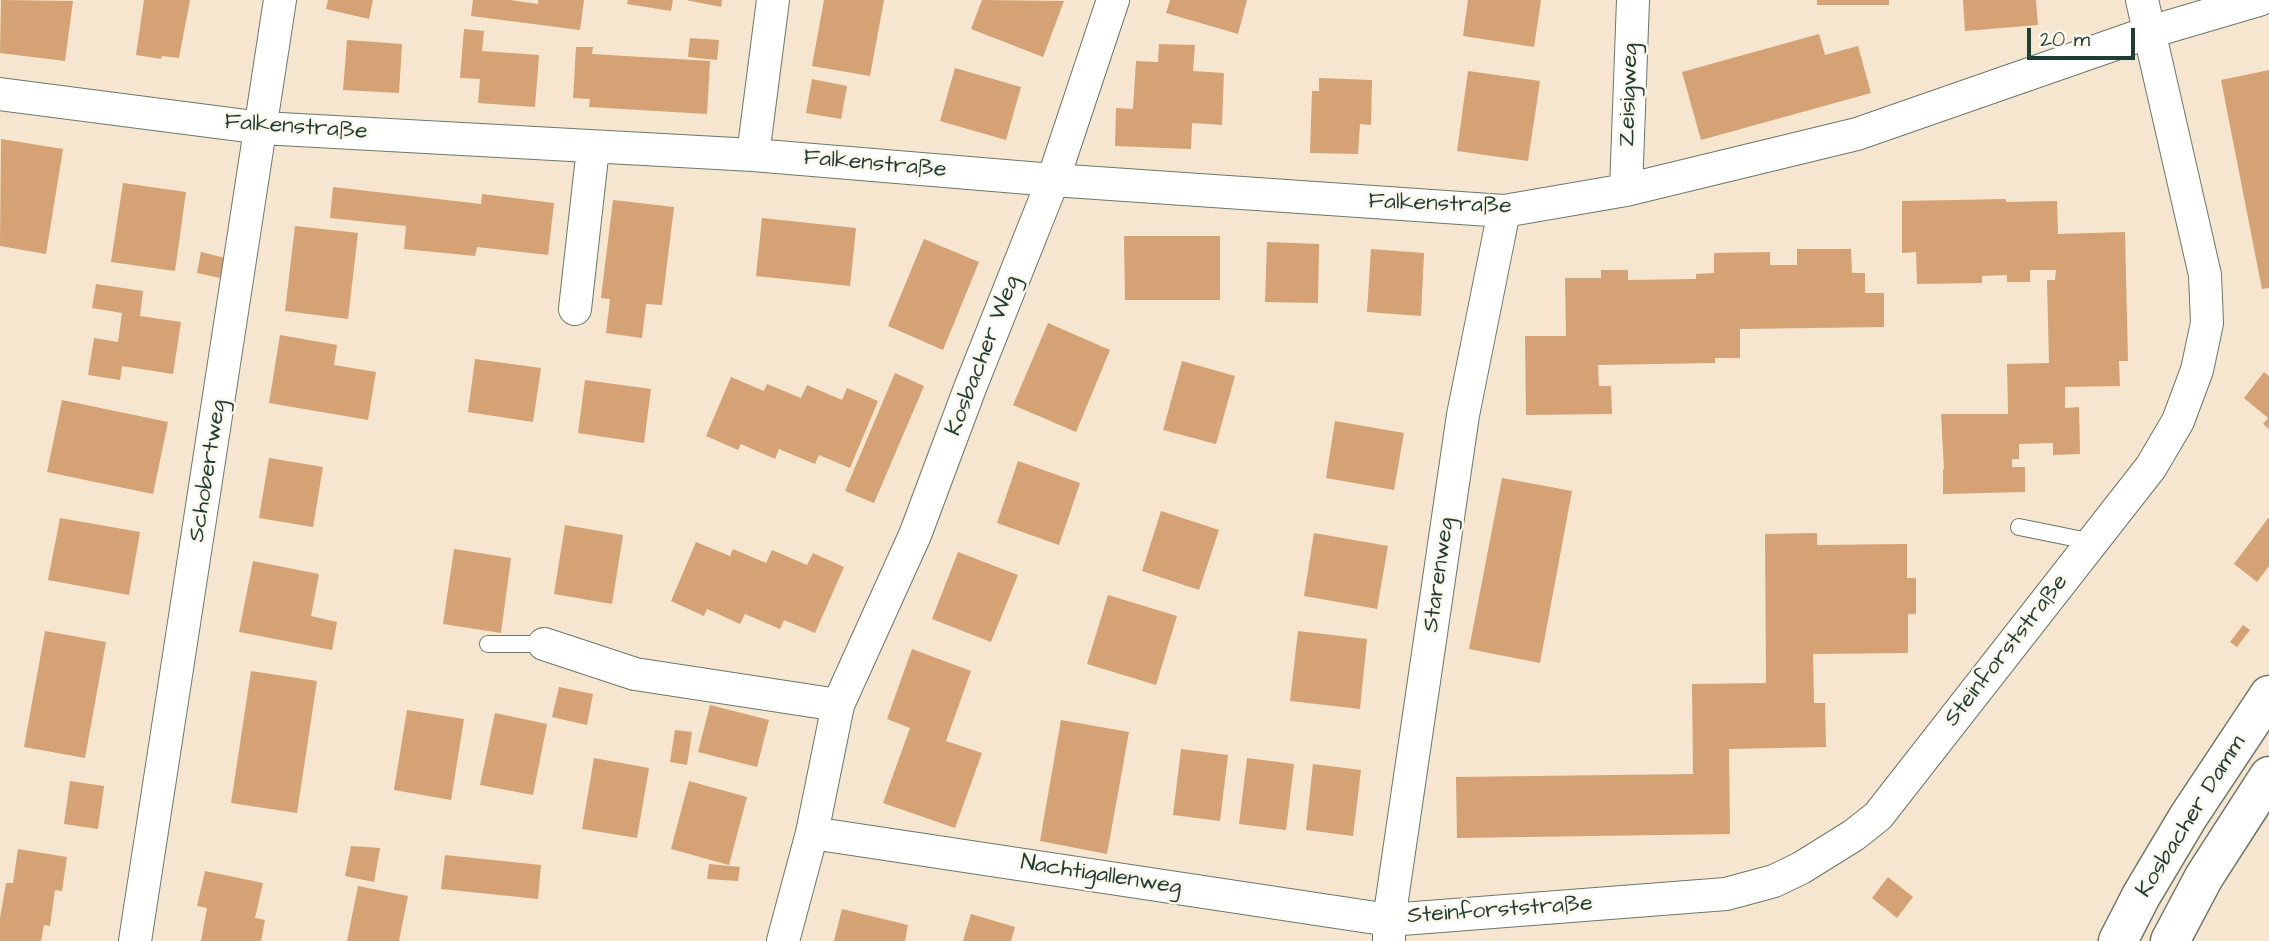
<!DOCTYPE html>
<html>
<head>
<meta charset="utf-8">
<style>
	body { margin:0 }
	#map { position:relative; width:2269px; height:941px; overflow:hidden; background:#f6e6cf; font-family:"Architects Daughter",sans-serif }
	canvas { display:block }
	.scale { position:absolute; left:2027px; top:28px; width:108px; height:32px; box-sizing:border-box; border:4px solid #1f3d34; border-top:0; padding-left:9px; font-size:21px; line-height:24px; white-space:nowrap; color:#1f3d34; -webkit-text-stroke:5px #fbf7ec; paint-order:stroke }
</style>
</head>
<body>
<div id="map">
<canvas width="2269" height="941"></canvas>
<div class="scale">20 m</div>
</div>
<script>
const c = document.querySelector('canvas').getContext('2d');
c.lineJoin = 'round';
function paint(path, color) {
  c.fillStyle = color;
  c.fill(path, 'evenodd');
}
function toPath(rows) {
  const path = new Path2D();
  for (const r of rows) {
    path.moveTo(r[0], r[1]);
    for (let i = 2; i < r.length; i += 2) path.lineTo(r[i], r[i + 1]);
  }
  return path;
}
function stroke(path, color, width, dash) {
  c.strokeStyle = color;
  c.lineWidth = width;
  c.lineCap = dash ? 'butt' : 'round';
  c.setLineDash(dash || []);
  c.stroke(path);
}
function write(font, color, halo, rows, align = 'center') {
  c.font = font + ' "Architects Daughter",sans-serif';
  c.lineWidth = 5;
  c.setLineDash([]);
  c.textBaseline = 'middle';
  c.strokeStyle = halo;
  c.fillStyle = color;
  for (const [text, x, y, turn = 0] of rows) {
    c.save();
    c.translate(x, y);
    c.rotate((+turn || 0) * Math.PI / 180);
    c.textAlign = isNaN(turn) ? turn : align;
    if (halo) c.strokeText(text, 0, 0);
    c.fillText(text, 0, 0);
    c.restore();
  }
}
const building = toPath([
	[1,0,73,1,65,61,0,53],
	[144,0,190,0,179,58,162,56,161,59,136,55],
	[328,0,373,0,369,19,326,9],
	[473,0,510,0,538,4,538,0,584,0,580,30,471,16],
	[628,0,673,0,671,11,627,4],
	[686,0,722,0,721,7],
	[824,0,884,0,870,76,812,66],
	[982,0,1064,1,1043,57,971,29],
	[1170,0,1247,0,1238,34,1166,13],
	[1468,0,1541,0,1534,47,1463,36],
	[1817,0,1889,0,1889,5,1817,5],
	[1963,0,2036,0,2038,25,1965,31],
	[464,29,484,31,482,51,539,55,535,107,478,103,480,79,460,78],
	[1819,34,1825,55,1858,46,1871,93,1701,140,1682,72],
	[690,38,719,40,717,60,688,57],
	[347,40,402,44,399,93,343,90],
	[1159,44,1195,45,1193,71,1224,73,1222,125,1192,123,1191,149,1115,146,1116,108,1133,109,1136,61,1158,62],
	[576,47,593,47,592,54,710,61,707,114,589,107,590,99,573,98],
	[955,68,1021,87,1006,140,940,121],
	[2269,70,2269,288,2262,289,2221,80],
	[1468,71,1540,81,1528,161,1457,151],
	[1319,78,1372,80,1371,125,1360,124,1358,154,1310,153,1312,91,1319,91],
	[812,79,847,86,841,119,806,113],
	[1,139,63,149,46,254,0,246],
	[123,183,186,192,175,271,111,262],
	[333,187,481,204,482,194,554,203,548,255,477,247,475,256,404,249,406,226,330,218],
	[2006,199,2006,202,2057,201,2058,234,2125,232,2128,361,2119,361,2120,386,2065,387,2065,408,2079,407,2080,454,2053,455,2053,443,2019,444,2019,459,2012,459,2012,467,2025,467,2025,492,1943,494,1943,469,1944,470,1941,414,2008,414,2007,364,2049,363,2047,280,2055,280,2056,270,2030,270,2030,282,2007,282,2007,275,1982,276,1982,283,1917,284,1916,252,1902,253,1902,201],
	[613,200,674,207,662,305,646,304,642,338,606,333,610,299,601,298],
	[762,218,856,228,850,286,756,276],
	[295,226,358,233,348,319,285,311],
	[1124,236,1220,236,1220,300,1125,300],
	[924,239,979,262,943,350,888,326],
	[1267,242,1319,244,1318,303,1265,302],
	[1371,249,1424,253,1421,316,1367,312],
	[1797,249,1851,249,1852,273,1865,273,1865,293,1884,293,1884,327,1740,329,1740,358,1715,358,1715,363,1598,365,1599,386,1611,386,1612,414,1526,415,1525,336,1566,336,1565,278,1601,278,1601,270,1628,270,1628,280,1696,279,1696,274,1714,273,1714,253,1770,252,1770,265,1797,265],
	[201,252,225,258,220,278,197,273],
	[96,284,143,291,140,316,181,322,173,374,122,366,120,380,88,375,94,338,118,342,122,313,92,308],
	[1048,323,1110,350,1076,432,1013,405],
	[280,335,337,345,334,365,376,372,368,420,269,403],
	[475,359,541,368,533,422,468,412],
	[1182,361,1235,376,1216,444,1163,430],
	[2264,372,2269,376,2269,429,2263,424,2268,418,2244,398],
	[895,373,924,386,874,503,845,491],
	[731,377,764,391,767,384,801,398,807,385,842,400,847,388,878,401,850,468,819,455,815,464,779,449,775,459,741,444,738,450,706,436],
	[585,380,651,389,644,443,578,433],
	[62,400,168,422,153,494,47,472],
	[1335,421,1404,433,1394,490,1326,478],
	[269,458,323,467,313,527,259,518],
	[1018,461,1080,483,1059,545,997,523],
	[1502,478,1572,491,1540,663,1469,649],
	[1161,511,1219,530,1199,590,1142,571],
	[2269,517,2269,566,2257,582,2234,564],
	[60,518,140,532,129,595,48,580],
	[565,525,623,535,612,604,554,594],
	[1314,533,1388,546,1377,609,1304,596],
	[1817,533,1817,545,1907,544,1907,578,1916,578,1916,614,1908,614,1908,653,1813,654,1814,703,1825,703,1826,747,1729,749,1730,834,1457,838,1456,777,1693,774,1692,684,1766,683,1765,534],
	[696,542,730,556,733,549,766,563,772,550,807,565,813,553,844,567,815,633,784,620,780,629,745,614,740,624,707,609,704,616,671,601],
	[454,549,511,558,501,633,443,624],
	[958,552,1018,575,991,642,932,619],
	[253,561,319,574,311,616,337,622,332,650,239,632],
	[1108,595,1177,616,1156,685,1087,664],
	[2243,625,2250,630,2237,647,2230,642],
	[45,631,106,642,85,758,24,747],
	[1298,631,1367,639,1360,709,1290,701],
	[912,649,971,671,946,741,982,753,955,828,883,803,910,728,887,719],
	[251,671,317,681,297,813,231,803],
	[559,687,593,694,587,725,552,717],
	[710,705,769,720,757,767,698,752],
	[407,710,464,719,451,800,394,790],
	[495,713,547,724,533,795,480,785],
	[1061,720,1129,732,1107,854,1040,841],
	[675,730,692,732,687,765,670,762],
	[1181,749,1228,755,1220,821,1173,815],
	[594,758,649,768,637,838,582,829],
	[1247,758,1294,764,1286,830,1239,824],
	[1313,764,1361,770,1353,836,1306,830],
	[70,781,104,786,98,829,64,824],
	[689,781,747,797,729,865,671,849],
	[351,846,380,848,374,882,345,876],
	[18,849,67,857,62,891,55,890,50,926,44,925,41,941,0,941,0,918,6,883,13,883],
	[445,855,541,865,538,899,441,889],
	[709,864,740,867,738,881,707,879],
	[205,871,263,883,255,918,265,920,261,941,201,941,207,908,197,906],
	[1888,877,1913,897,1897,918,1872,898],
	[358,886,408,896,399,941,347,941],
	[842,909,908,925,905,941,834,941],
	[971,914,1015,927,1011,941,963,941]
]);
const service = toPath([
	[2019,527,2093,542],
	[488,644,544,644]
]);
const minor = toPath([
	[0,94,262,128,753,155,1053,180,1504,211,1626,190,1857,134,2150,32,2259,0],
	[753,155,773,0],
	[1626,190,1633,0],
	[575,309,593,148],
	[544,644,635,674,838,705],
	[812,833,1389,920,1726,894,1774,881,1801,868,1854,835,1878,816,2151,467,2178,421,2197,370,2207,323,2205,275,2142,0],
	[1389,940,1389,920,1463,415,1504,211],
	[135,941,280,0],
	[783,941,812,833,838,705,915,535,970,388,1053,180,1113,0]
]);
const tertiary = toPath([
	[2118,941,2141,896,2188,817,2269,695],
	[2170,941,2204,877,2269,776]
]);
const streetNames = [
	["Zeisigweg",1630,95,-88],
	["Falkenstraße",296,128,4],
	["Falkenstraße",875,165,5],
	["Falkenstraße",1440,205,2],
	["Kosbacher Weg",984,356,-69],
	["Schobertweg",209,471,-81],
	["Starenweg",1440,575,-82],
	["Steinforststraße",2007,651,-52],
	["Kosbacher Damm",2192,817,-58],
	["Nachtigallenweg",1101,876,9],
	["Steinforststraße",1500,911,-4]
];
paint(building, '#d4a274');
stroke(service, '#6a786a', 18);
stroke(minor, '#6a786a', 34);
stroke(tertiary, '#6a786a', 41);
stroke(service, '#fff', 16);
stroke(minor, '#fff', 32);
stroke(tertiary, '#fff', 38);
write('23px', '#1f3d34', '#fbf7ec', streetNames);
</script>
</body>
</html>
